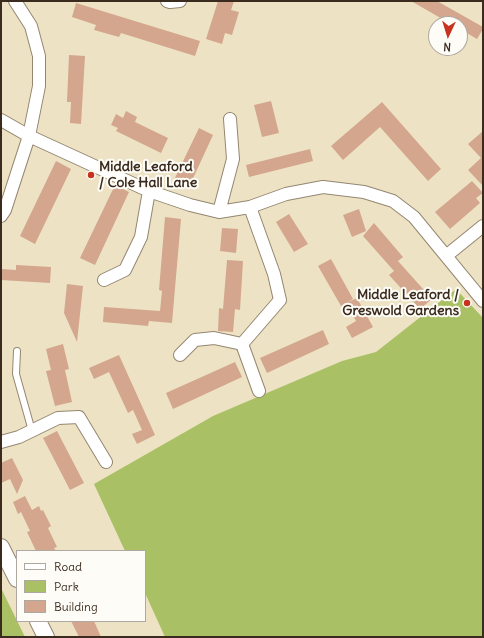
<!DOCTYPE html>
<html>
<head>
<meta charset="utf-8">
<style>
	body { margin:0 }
	#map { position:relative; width:484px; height:638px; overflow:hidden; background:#ede3c4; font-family:Delius,sans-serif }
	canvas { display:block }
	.frame { position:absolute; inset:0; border:2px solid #3b2a1e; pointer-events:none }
	.legend { position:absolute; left:16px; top:550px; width:130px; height:72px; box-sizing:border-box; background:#fdfcf7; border:1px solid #afa8a0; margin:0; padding:5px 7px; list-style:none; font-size:12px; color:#3b2a1e }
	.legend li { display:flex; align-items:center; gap:8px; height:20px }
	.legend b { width:20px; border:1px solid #afa8a0 }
	.north { position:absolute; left:428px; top:16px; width:40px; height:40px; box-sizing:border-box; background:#fdfcf7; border:1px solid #afa8a0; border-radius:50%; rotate:184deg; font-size:11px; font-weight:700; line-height:16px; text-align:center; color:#3b2a1e }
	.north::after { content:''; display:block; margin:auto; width:14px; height:18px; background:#c8321e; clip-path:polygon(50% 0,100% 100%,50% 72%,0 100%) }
</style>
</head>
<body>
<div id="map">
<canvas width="484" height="638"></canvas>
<div class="frame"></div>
<ul class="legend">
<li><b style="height:5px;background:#fff"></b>Road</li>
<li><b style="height:11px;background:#aac065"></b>Park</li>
<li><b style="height:11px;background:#d3a68d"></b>Building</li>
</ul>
<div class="north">N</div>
</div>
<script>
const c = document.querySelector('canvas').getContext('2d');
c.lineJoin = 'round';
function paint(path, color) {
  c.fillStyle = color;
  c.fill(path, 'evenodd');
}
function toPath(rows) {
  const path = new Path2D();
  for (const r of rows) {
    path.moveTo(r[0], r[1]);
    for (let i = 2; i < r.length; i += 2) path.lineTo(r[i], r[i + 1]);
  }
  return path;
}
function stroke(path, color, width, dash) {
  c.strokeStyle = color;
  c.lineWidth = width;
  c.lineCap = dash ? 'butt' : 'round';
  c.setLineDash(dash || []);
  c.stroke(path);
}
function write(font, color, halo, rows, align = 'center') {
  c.font = font + ' Delius,sans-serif';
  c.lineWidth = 4;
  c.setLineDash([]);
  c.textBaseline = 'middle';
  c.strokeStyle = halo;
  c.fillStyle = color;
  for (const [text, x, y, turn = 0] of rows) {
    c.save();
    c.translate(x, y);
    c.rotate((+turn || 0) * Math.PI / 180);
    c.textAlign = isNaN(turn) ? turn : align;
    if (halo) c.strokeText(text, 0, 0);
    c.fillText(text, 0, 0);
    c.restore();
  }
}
const green = toPath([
	[456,289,483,318,483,637,165,637,145,593,145,551,125,551,94,484,213,416,342,361,376,352],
	[1,588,25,637,1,637]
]);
const building = toPath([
	[218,1,234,1,231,10,239,12,232,35,225,33,222,44,206,39],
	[411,1,437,1,483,27,483,29,477,39,460,29,460,24,451,24],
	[76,3,200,41,195,56,121,33,119,37,94,30,96,25,72,17],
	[69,55,85,56,81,124,70,123,71,102,67,102],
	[271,101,279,133,262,137,254,105],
	[382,102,441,169,428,181,380,127,343,160,331,146],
	[126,111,137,117,135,122,168,138,161,153,116,131,118,128,111,125,116,114,123,118],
	[199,128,213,135,189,187,174,180],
	[483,131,483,186,468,170,481,158,468,144],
	[310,149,313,161,249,177,246,165],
	[56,161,71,169,35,244,20,236],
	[472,181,483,193,476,198,480,203,450,229,435,212],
	[115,185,129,192,95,265,80,258],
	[359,209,366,231,352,237,343,215],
	[289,214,308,244,294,252,276,222],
	[165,217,181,219,172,323,149,321,148,326,103,322,104,307,160,311,162,291,159,290],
	[374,223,403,257,398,261,432,299,420,309,389,275,394,271,363,236],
	[222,228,238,229,236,253,220,251],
	[331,259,353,299,341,306,318,266],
	[227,260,243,261,240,310,235,309,233,332,218,331,219,308,223,309],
	[16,265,51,267,50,283,1,280,1,269,16,270],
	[67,284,83,286,77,342,64,313],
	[357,298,373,327,352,338,346,327,356,321,346,303],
	[323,330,329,344,267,373,260,358],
	[63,344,69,369,65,370,72,402,55,406,46,371,51,370,46,349],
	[119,355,155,435,137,444,132,434,142,430,133,410,128,413,109,372,94,379,89,368],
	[235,362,242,377,173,409,166,393],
	[57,431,84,483,70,490,43,438],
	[12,458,23,480,17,494,10,479,1,483,1,463],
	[25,496,32,510,39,506,41,511,43,510,51,526,48,528,57,547,54,548,56,551,36,551,27,532,30,531,21,512,18,514,13,502],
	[71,621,94,621,101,637,79,637]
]);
const lane = toPath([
	[17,351,16,374,32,431]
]);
const street = toPath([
	[167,1,170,2,180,1],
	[1,120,29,136,149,191,190,205,219,212,250,207,286,194,323,187,364,192,393,201,414,217,483,301],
	[250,207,274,274,280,300,242,344,259,391],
	[219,212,233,159,230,119],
	[1,216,5,210,29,136,39,86,39,56,31,26,15,1],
	[446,256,483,226],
	[104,280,125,270,141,237,149,191],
	[180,355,195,340,214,338,242,344],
	[1,442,19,437,58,418,79,417,106,462]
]);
const secondary = toPath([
	[1,547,17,579],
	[38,621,46,637]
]);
const markers = [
	[91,175,4,"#c8321e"],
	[467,303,4,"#c8321e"]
];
const poiNames = [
	["Middle Leaford",99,167],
	["/ Cole Hall Lane",99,183],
	["Middle Leaford /",459,295,"right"],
	["Greswold Gardens",459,311,"right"]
];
paint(green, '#aac065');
paint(building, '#d3a68d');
stroke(lane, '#948671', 8);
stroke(street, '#948671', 14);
stroke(secondary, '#948671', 18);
stroke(lane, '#fff', 6);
stroke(street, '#fff', 12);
stroke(secondary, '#fff', 16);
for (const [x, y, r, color] of markers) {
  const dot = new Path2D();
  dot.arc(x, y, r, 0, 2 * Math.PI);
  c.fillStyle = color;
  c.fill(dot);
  stroke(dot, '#fdfcf7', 1.5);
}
write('bold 14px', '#3b2a1e', '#fdfcf7', poiNames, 'left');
</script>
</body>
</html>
